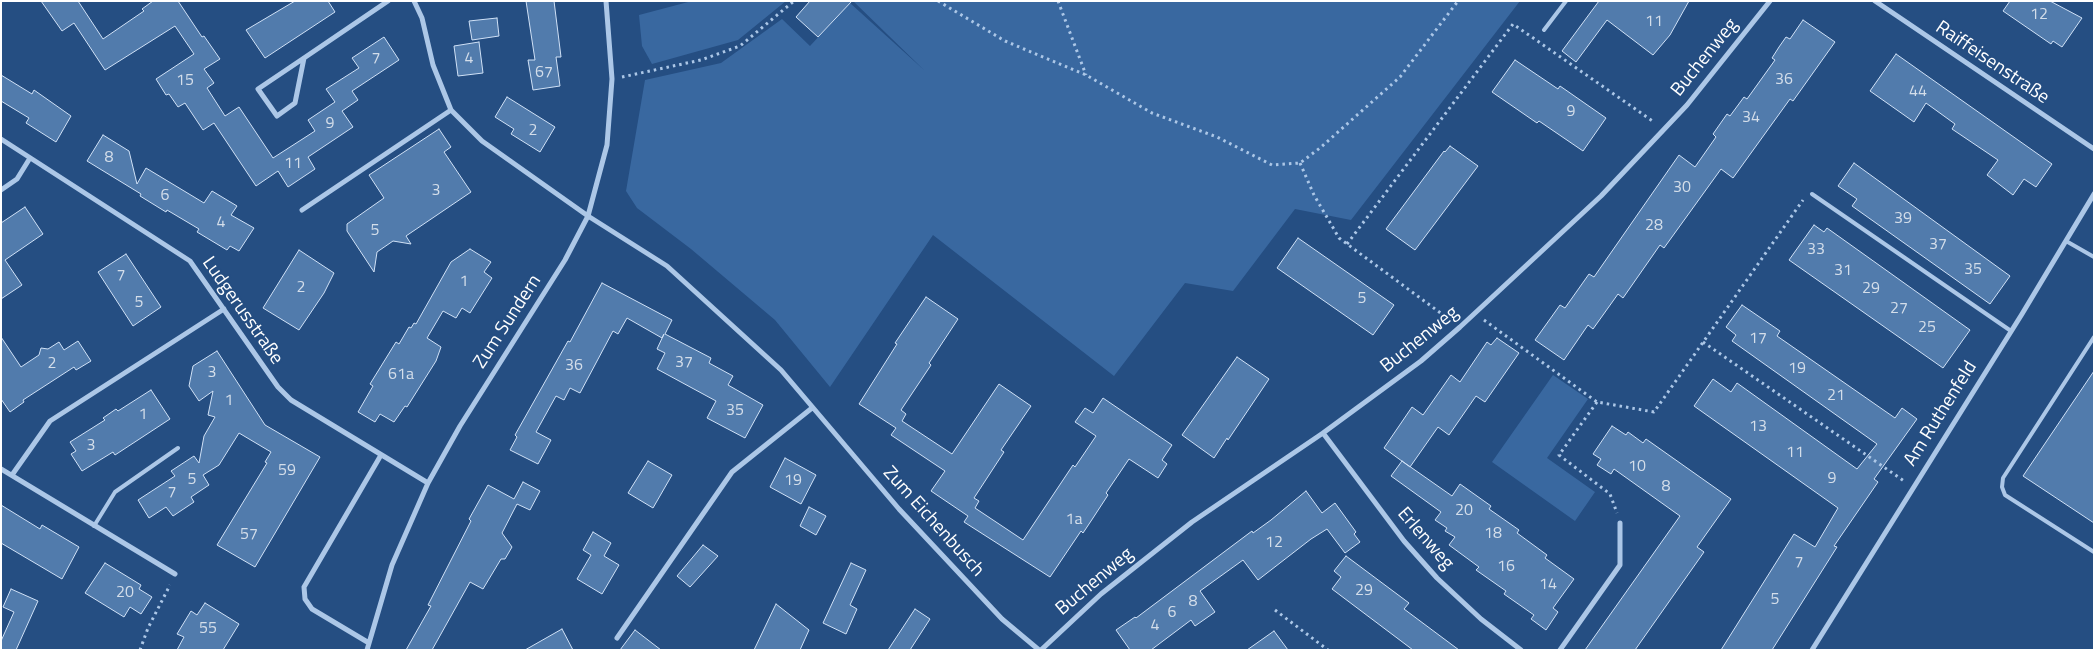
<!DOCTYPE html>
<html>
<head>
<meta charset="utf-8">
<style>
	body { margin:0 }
	#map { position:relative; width:2095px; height:651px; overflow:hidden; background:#254e82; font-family:"Titillium Web",sans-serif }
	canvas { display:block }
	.frame { position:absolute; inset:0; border:2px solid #fff; pointer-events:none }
</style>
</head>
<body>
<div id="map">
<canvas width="2095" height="651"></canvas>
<div class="frame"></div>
</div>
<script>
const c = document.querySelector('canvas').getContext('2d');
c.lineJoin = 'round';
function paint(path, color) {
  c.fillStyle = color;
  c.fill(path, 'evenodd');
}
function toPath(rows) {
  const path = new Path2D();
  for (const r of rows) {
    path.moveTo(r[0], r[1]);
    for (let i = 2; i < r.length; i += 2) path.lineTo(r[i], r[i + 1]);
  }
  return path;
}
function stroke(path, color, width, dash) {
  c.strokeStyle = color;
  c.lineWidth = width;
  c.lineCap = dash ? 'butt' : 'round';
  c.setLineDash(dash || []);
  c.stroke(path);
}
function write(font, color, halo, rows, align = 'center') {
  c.font = font + ' "Titillium Web",sans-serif';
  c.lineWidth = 4;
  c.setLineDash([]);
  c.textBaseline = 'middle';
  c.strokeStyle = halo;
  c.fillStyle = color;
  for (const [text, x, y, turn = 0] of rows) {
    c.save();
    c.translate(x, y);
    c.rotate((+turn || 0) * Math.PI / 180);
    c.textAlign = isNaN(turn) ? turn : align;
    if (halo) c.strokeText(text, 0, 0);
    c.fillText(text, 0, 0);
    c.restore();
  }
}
const green = toPath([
	[692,1,786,1,738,40,652,64,642,46,639,15],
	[853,1,1520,1,1351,220,1295,209,1233,291,1185,283,1114,376,933,235,830,387,775,320,691,249,637,208,626,191,645,80,721,63,782,19,810,46,850,3,924,70],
	[1553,375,1588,399,1547,458,1595,492,1575,521,1492,462]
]);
const building = toPath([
	[41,1,78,1,103,39,144,11,142,9,153,1,178,1,202,37,204,36,220,59,204,69,214,83,207,88,225,116,239,107,273,158,315,131,308,120,335,102,326,89,359,68,352,58,384,37,399,60,352,91,358,100,342,111,353,127,308,157,315,169,288,187,278,171,256,186,214,123,203,130,185,103,178,107,169,94,166,95,156,79,194,54,175,26,105,70,74,23,62,31,41,1],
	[295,1,328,1,335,12,265,58,246,30,295,1],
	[526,1,554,1,561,57,556,57,560,86,533,90,528,60,535,60,526,1],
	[810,1,852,1,818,37,796,17,810,1],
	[1599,1,1689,1,1670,35,1653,55,1607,20,1576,62,1562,51,1599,1],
	[2010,1,2050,1,2082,18,2062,47,2053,41,2051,44,2003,11,2010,1],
	[497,18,499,36,472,40,469,21,497,18],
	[1803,20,1835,42,1793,101,1790,99,1733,178,1721,169,1664,248,1660,245,1623,298,1618,294,1593,329,1588,325,1564,360,1535,340,1560,305,1565,308,1589,274,1594,277,1679,155,1695,167,1716,137,1713,134,1727,114,1730,116,1744,97,1747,99,1775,60,1772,58,1779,47,1786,37,1790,39,1803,20],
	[479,42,483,73,458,76,454,46,479,42],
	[1896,54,2052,164,2036,187,2024,179,2013,195,1987,175,1998,160,1952,129,1955,124,1926,103,1914,122,1870,91,1896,54],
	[1515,60,1558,89,1560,86,1606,118,1583,151,1539,121,1537,123,1492,92,1515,60],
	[1,75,32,94,34,90,71,116,56,142,26,123,29,118,1,101,1,75],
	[507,97,555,127,540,152,511,134,514,129,495,117,507,97],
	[439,129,451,147,444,152,471,192,406,236,411,244,393,241,377,252,374,272,347,231,347,224,384,198,369,175,439,129],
	[103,135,129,151,137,184,146,168,204,203,212,191,237,206,231,215,254,228,239,251,230,246,227,250,197,232,199,229,167,210,166,212,140,196,141,194,87,161,103,135],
	[1450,146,1478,166,1415,250,1386,229,1444,151,1445,152,1450,146],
	[1854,163,2010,276,1990,304,1852,206,1857,199,1838,186,1854,163],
	[25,207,43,234,5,260,22,285,1,299,1,223,25,207],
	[1814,225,1824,232,1827,228,1970,330,1943,368,1789,260,1814,225],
	[1298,238,1394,305,1373,335,1277,268,1298,238],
	[470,249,491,262,484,272,492,278,470,313,462,308,456,318,443,311,427,338,441,347,436,361,407,407,405,406,394,422,380,414,375,422,358,412,373,386,370,384,396,342,399,344,409,327,411,328,414,323,416,324,451,262,470,249],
	[299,250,334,273,324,293,299,330,263,308,299,250],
	[126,254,161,307,133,326,98,272,126,254],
	[602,283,672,320,665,334,711,358,709,363,733,376,728,385,763,405,745,438,707,418,716,401,657,369,665,353,657,349,664,334,662,338,627,318,618,334,613,331,580,393,570,388,564,400,556,396,536,432,551,440,538,464,510,450,517,437,515,435,568,341,570,342,602,283],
	[926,297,958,319,929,363,931,365,901,410,906,414,902,421,952,454,999,384,1031,406,1001,450,1004,452,974,498,979,501,975,508,1023,540,1073,465,1075,467,1096,436,1075,422,1085,408,1093,413,1103,398,1172,445,1162,460,1167,464,1158,478,1129,459,1106,493,1108,495,1093,518,1083,533,1081,531,1050,577,964,522,968,516,931,491,945,471,891,435,896,428,859,404,897,344,895,343,926,297],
	[1742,305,1780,331,1777,336,1895,418,1902,408,1917,419,1874,479,1878,482,1834,546,1837,547,1772,650,1721,650,1794,534,1815,547,1838,508,1694,406,1713,379,1731,392,1737,383,1857,469,1877,444,1732,341,1736,335,1726,327,1742,305],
	[1,337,21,367,39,355,41,348,48,349,59,342,64,350,78,341,91,361,76,370,74,367,23,400,24,402,10,412,1,399,1,337],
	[1497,338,1519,353,1485,402,1476,396,1449,435,1438,427,1410,467,1384,448,1412,407,1423,415,1451,375,1460,382,1487,342,1491,345,1497,338],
	[217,351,265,425,320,457,255,567,217,545,267,463,265,462,271,452,239,433,219,465,203,475,209,485,191,497,194,502,173,516,166,507,149,518,138,500,175,476,171,471,194,456,199,463,204,436,215,417,208,415,213,391,199,401,189,386,193,366,217,351],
	[1237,357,1269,379,1228,440,1227,438,1214,458,1182,435,1237,357],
	[2094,371,2094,523,2023,476,2094,371],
	[151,390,170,419,115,455,113,452,82,471,71,454,76,451,70,442,105,420,103,418,116,409,118,411,151,390],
	[1612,426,1626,435,1628,432,1643,443,1646,439,1731,499,1697,547,1704,552,1635,650,1585,650,1680,516,1614,469,1611,474,1597,465,1601,459,1593,454,1612,426],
	[785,458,816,475,801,504,770,487,785,458],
	[648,461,672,475,653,508,628,493,648,461],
	[1402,461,1452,496,1460,484,1491,506,1489,509,1519,530,1517,533,1547,555,1545,558,1574,579,1553,608,1558,612,1546,630,1531,619,1534,615,1504,594,1506,591,1476,570,1479,567,1449,545,1455,537,1445,531,1447,528,1435,520,1441,512,1391,476,1402,461],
	[523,482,540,491,530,510,517,504,502,533,512,547,505,559,501,559,483,589,470,582,432,650,406,650,431,606,428,605,471,521,469,519,488,485,514,499,523,482],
	[1306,491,1322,513,1335,503,1356,532,1354,534,1360,542,1345,553,1327,529,1311,539,1258,580,1243,560,1200,591,1215,612,1195,626,1191,620,1151,650,1130,650,1116,630,1135,617,1136,618,1252,531,1253,533,1271,520,1306,491],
	[1,505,40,529,42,525,79,547,62,579,1,543,1,505],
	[809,507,826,516,816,535,800,526,809,507],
	[593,532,611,543,604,556,619,565,602,594,577,579,591,555,583,550,593,532],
	[703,545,718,556,690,587,677,576,703,545],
	[1346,556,1409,603,1404,609,1459,650,1413,650,1332,589,1341,577,1334,571,1346,556],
	[105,563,141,585,139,589,152,597,141,614,130,607,124,617,85,593,105,563],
	[851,563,866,570,850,605,857,609,846,634,823,623,851,563],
	[11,589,38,601,16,650,1,650,1,641,14,612,3,607,11,589],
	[205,603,239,624,223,650,177,650,184,637,177,634,191,611,197,615,205,603],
	[776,604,809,630,800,650,754,650,776,604],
	[915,609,930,619,910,650,888,650,915,609],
	[562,629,573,650,525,650,562,629],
	[635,630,661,650,620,650,635,630],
	[1274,631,1288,650,1247,650,1274,631]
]);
const path = toPath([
	[938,1,1005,41,1086,75,1152,113,1217,137,1272,165,1300,163,1320,148,1400,77,1458,1],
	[1058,1,1086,75],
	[622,77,701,60,740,46,794,1],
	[1300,163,1314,195,1339,238,1450,320],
	[1347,244,1513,24,1654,122],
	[1484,320,1597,402,1654,412,1803,200],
	[1703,342,1904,481],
	[1597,402,1559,455,1610,494,1617,513],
	[1275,610,1328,650],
	[140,650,148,628,170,585]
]);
const lane = toPath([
	[1544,30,1566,1],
	[1812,194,2011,331],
	[2066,241,2094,257],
	[2094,337,2003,478,2002,487,2005,495,2094,552],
	[94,526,115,492,178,448]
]);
const street = toPath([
	[414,1,422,18,433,65,451,110,482,141,588,216,667,266,781,370,899,509,1002,619,1039,650],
	[1875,1,2094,149],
	[304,58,295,103,277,116,258,89,304,58,388,1],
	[1,139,190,261,278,387,291,400,428,483],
	[1,190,17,179,30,158],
	[302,210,451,110],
	[1323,433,1404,541,1437,578,1481,619,1521,650],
	[1,469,175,574],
	[12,475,50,421,224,309],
	[617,638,732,472,812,408],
	[369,643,312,609,305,599,304,587,381,455],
	[367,650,392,565,428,483,460,426,565,260,588,216,607,145,612,79,606,1],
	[1041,650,1101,594,1192,522,1323,433,1421,361,1460,327,1601,196,1687,105,1770,1],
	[1560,650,1620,565,1620,523],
	[1812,650,2022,314,2094,194]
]);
const numberNames = [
	["12",2039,15],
	["11",1654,22],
	["7",376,59],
	["4",469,59],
	["67",544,73],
	["36",1784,80],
	["15",185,81],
	["44",1918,92],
	["9",1571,112],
	["34",1751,118],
	["9",330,124],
	["2",533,131],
	["8",109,158],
	["11",293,164],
	["30",1682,188],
	["3",436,191],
	["6",165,196],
	["39",1903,219],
	["4",221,223],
	["28",1654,226],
	["5",375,231],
	["37",1938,245],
	["33",1816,250],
	["35",1973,270],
	["31",1843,271],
	["7",121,276],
	["1",464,282],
	["2",301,288],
	["29",1871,289],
	["5",1362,299],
	["5",139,303],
	["27",1899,309],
	["25",1927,328],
	["17",1758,339],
	["37",684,363],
	["2",52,364],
	["36",574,366],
	["19",1797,369],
	["3",212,373],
	["61a",401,375],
	["21",1836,396],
	["1",229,401],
	["35",735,411],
	["1",143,415],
	["13",1758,427],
	["3",91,446],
	["11",1795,453],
	["10",1637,467],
	["59",287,471],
	["9",1832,479],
	["5",192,480],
	["19",793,481],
	["8",1666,487],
	["7",172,493],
	["20",1464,511],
	["1a",1074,520],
	["18",1493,534],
	["57",249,535],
	["12",1274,543],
	["7",1799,563],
	["16",1506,567],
	["14",1548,585],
	["29",1364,591],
	["20",125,593],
	["5",1775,600],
	["8",1193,602],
	["6",1172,613],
	["4",1155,626],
	["55",208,629]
];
const streetNames = [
	["Buchenweg",1705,58,-51],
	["Raiffeisenstraße",1992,63,34],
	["Ludgerusstraße",242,311,55],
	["Zum Sundern",508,322,-57],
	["Buchenweg",1420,340,-39],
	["Am Ruthenfeld",1941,414,-58],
	["Zum Eichenbusch",933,522,48],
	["Erlenweg",1425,539,49],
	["Buchenweg",1095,582,-40]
];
paint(green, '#3968a0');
paint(building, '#517bac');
stroke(building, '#d0e1f6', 1);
stroke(path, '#acc7e7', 3, [2.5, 4]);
stroke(lane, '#acc7e7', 4);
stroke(street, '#acc7e7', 5);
write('16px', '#d4deea', null, numberNames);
write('19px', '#fff', '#254e82', streetNames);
</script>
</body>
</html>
